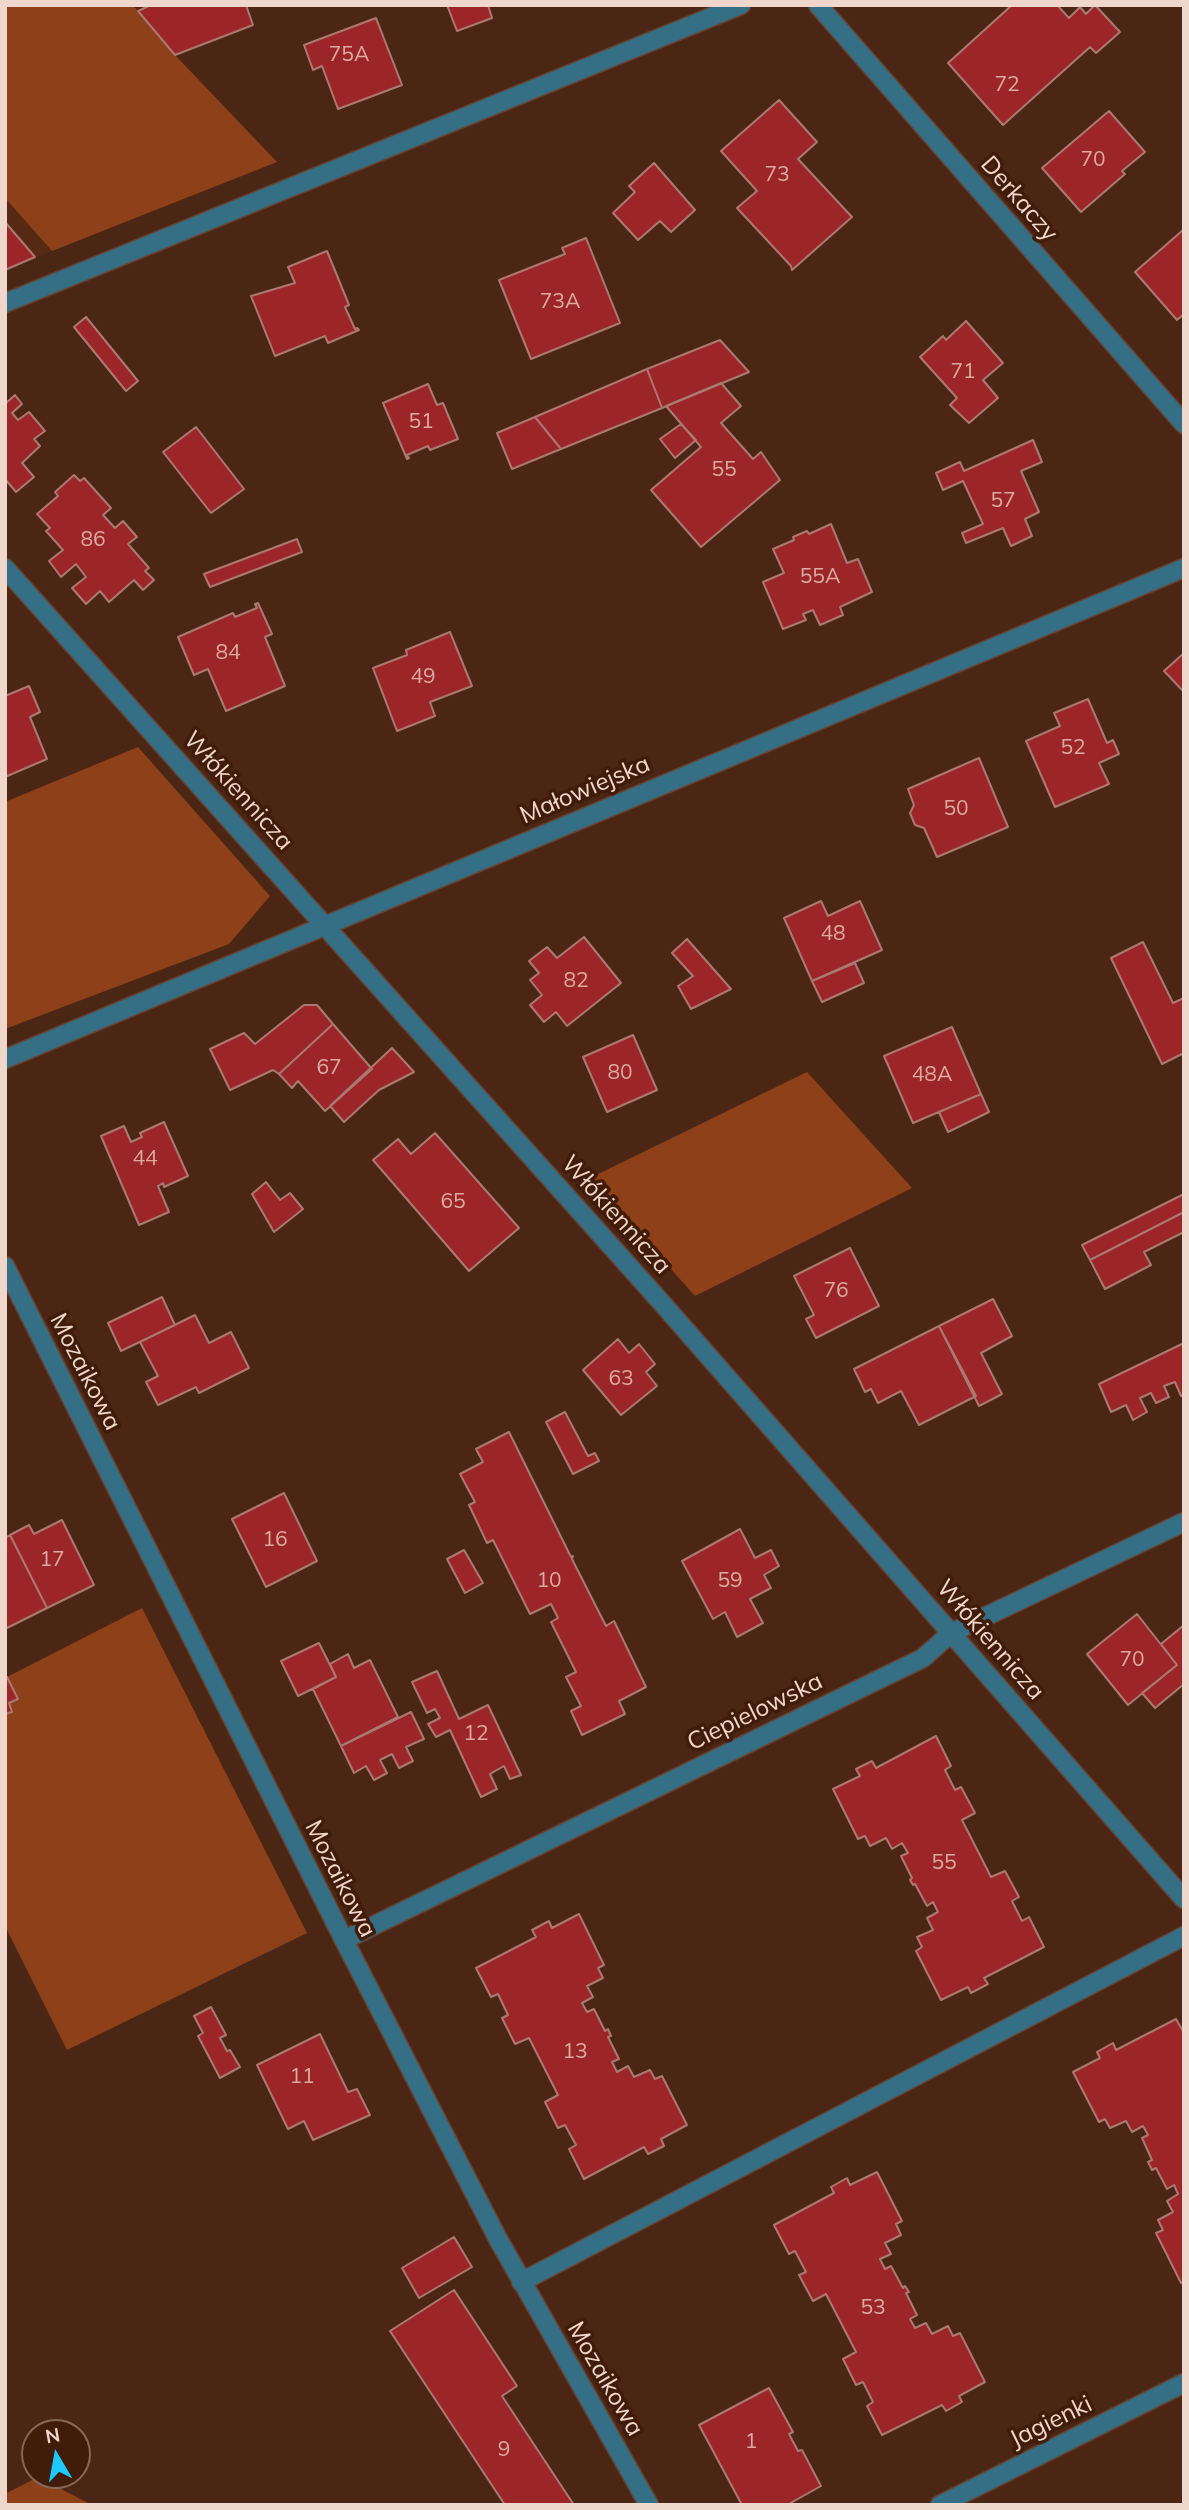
<!DOCTYPE html>
<html>
<head>
<meta charset="utf-8">
<style>
	body { margin:0 }
	#map { position:relative; width:1189px; height:2510px; overflow:hidden; background:#4c2614; font-family:Mulish,sans-serif }
	canvas { display:block }
	.frame { position:absolute; inset:0; border:7px solid #f0d7cc; pointer-events:none }
	.north { position:absolute; left:21px; top:2419px; width:70px; height:70px; box-sizing:border-box; background:#411c0a; border:2px solid #876758; border-radius:50%; rotate:350deg; font-size:19px; font-weight:700; line-height:28px; text-align:center; color:#f0d7cc }
	.north::after { content:''; display:block; margin:auto; width:24px; height:32px; background:#1dc9fc; clip-path:polygon(50% 0,100% 100%,50% 72%,0 100%) }
</style>
</head>
<body>
<div id="map">
<canvas width="1189" height="2510"></canvas>
<div class="frame"></div>
<div class="north">N</div>
</div>
<script>
const c = document.querySelector('canvas').getContext('2d');
c.lineJoin = 'round';
function paint(path, color) {
  c.fillStyle = color;
  c.fill(path, 'evenodd');
}
function toPath(rows) {
  const path = new Path2D();
  for (const r of rows) {
    path.moveTo(r[0], r[1]);
    for (let i = 2; i < r.length; i += 2) path.lineTo(r[i], r[i + 1]);
  }
  return path;
}
function stroke(path, color, width, dash) {
  c.strokeStyle = color;
  c.lineWidth = width;
  c.lineCap = dash ? 'butt' : 'round';
  c.setLineDash(dash || []);
  c.stroke(path);
}
function write(font, color, halo, rows, align = 'center') {
  c.font = font + ' Mulish,sans-serif';
  c.lineWidth = 7;
  c.setLineDash([]);
  c.textBaseline = 'middle';
  c.strokeStyle = halo;
  c.fillStyle = color;
  for (const [text, x, y, turn = 0] of rows) {
    c.save();
    c.translate(x, y);
    c.rotate((+turn || 0) * Math.PI / 180);
    c.textAlign = isNaN(turn) ? turn : align;
    if (halo) c.strokeText(text, 0, 0);
    c.fillText(text, 0, 0);
    c.restore();
  }
}
const built = toPath([
	[5,198,52,251,5,270]
]);
const green = toPath([
	[5,5,133,5,175,55,277,162,52,251,5,198],
	[138,747,270,896,229,944,5,1029,5,802],
	[807,1072,912,1188,695,1296,590,1178],
	[142,1608,307,1933,67,2050,5,1926,5,1678],
	[38,2477,92,2505,5,2505,5,2494]
]);
const building = toPath([
	[151,5,246,5,253,25,175,55,138,11,151,5],
	[447,5,488,5,492,18,457,31,447,5],
	[1012,5,1057,5,1069,18,1080,7,1086,14,1095,5,1120,32,1096,53,1090,47,1003,125,948,63,1012,5],
	[376,18,402,85,338,109,322,66,313,70,304,45,376,18],
	[779,100,817,142,798,159,852,217,792,270,791,266,737,208,757,191,721,151,779,100],
	[1109,111,1145,152,1122,171,1125,174,1081,212,1042,168,1109,111],
	[654,163,695,210,671,232,660,221,638,240,613,213,635,192,629,186,654,163],
	[5,222,35,257,5,270,5,222],
	[1183,230,1184,314,1177,320,1135,272,1183,230],
	[586,238,620,323,531,359,499,280,565,254,562,248,586,238],
	[327,251,349,305,345,307,355,329,357,328,359,330,328,343,325,336,275,356,251,296,295,283,288,267,327,251],
	[86,317,138,381,126,391,74,327,86,317],
	[966,321,1003,363,983,380,998,398,969,423,950,405,957,398,920,357,943,336,946,340,966,321],
	[720,340,749,372,662,408,647,369,720,340],
	[647,369,662,408,561,449,535,417,647,369],
	[721,383,741,406,721,423,753,459,761,452,780,480,701,547,651,490,701,447,666,406,721,383],
	[428,384,437,405,443,403,458,439,430,450,428,446,407,455,409,458,407,459,383,403,428,384],
	[15,395,22,404,12,413,18,420,29,412,45,431,34,439,40,446,22,463,34,477,16,492,5,479,5,404,15,395],
	[535,417,561,449,512,469,497,433,535,417],
	[681,424,696,440,675,458,660,439,681,424],
	[196,427,244,489,211,513,163,452,196,427],
	[1033,440,1042,462,1021,471,1039,512,1025,519,1032,536,1011,546,1003,528,966,543,962,533,983,524,963,481,943,490,936,473,960,462,964,471,1033,440],
	[74,475,80,481,84,478,111,508,103,515,115,528,123,521,137,537,128,544,149,568,145,571,154,580,143,590,134,580,109,602,100,591,86,604,72,588,86,577,76,564,61,577,49,561,63,550,46,531,50,528,37,514,58,496,55,492,74,475],
	[831,524,847,563,858,559,872,592,840,607,843,615,820,625,813,610,803,614,806,620,783,629,763,582,784,573,773,549,794,540,793,537,807,531,809,534,831,524],
	[297,539,302,552,210,587,204,574,297,539],
	[258,603,272,634,265,637,285,686,226,711,208,669,194,675,178,637,233,613,235,617,257,608,255,604,258,603],
	[450,632,472,686,430,702,435,716,397,731,373,668,407,655,406,650,450,632],
	[1184,653,1184,692,1164,671,1184,653],
	[29,686,40,712,30,717,47,759,5,777,5,696,29,686],
	[1088,699,1107,743,1113,740,1119,754,1099,763,1109,784,1055,807,1026,741,1060,726,1054,713,1088,699],
	[979,758,1008,827,937,857,924,828,915,825,910,813,914,805,908,789,979,758],
	[821,901,828,916,860,901,882,950,812,981,784,918,821,901],
	[584,937,621,983,567,1026,556,1012,544,1022,530,1005,542,995,530,980,539,973,529,961,547,947,557,958,584,937],
	[687,939,731,989,691,1009,678,986,693,976,672,953,687,939],
	[1143,942,1173,1003,1184,998,1184,1053,1162,1064,1111,958,1143,942],
	[855,963,864,983,822,1002,812,981,855,963],
	[304,1005,317,1005,333,1024,279,1074,273,1070,230,1090,210,1049,244,1033,255,1044,304,1005],
	[333,1024,372,1069,325,1111,298,1081,292,1088,279,1074,333,1024],
	[952,1027,981,1094,913,1123,884,1056,952,1027],
	[633,1035,657,1090,607,1112,583,1057,633,1035],
	[392,1048,414,1072,379,1090,344,1122,330,1106,392,1048],
	[981,1094,989,1112,948,1132,939,1112,981,1094],
	[164,1122,188,1176,164,1187,163,1183,158,1186,169,1212,139,1225,101,1136,124,1126,131,1142,142,1137,140,1133,164,1122],
	[435,1133,519,1228,469,1271,373,1160,398,1139,411,1154,435,1133],
	[266,1182,280,1200,290,1193,303,1209,274,1232,252,1194,266,1182],
	[1184,1194,1184,1212,1090,1260,1082,1245,1184,1194],
	[1184,1212,1184,1232,1144,1252,1151,1265,1105,1289,1090,1260,1184,1212],
	[850,1248,879,1306,816,1338,806,1319,814,1315,794,1276,850,1248],
	[162,1297,175,1325,121,1351,108,1323,162,1297],
	[993,1299,1012,1336,981,1353,1002,1394,979,1406,939,1326,993,1299],
	[195,1315,209,1343,231,1332,249,1368,199,1393,196,1387,158,1405,146,1382,158,1376,140,1342,195,1315],
	[939,1326,976,1396,919,1425,901,1391,878,1403,871,1389,865,1392,854,1369,939,1326],
	[618,1339,629,1353,639,1344,655,1364,646,1372,657,1386,621,1415,583,1370,618,1339],
	[1184,1343,1184,1395,1181,1396,1175,1382,1164,1386,1169,1397,1156,1403,1151,1393,1140,1398,1147,1412,1133,1420,1126,1405,1111,1412,1099,1384,1184,1343],
	[565,1412,588,1456,595,1453,599,1461,573,1474,546,1422,565,1412],
	[509,1432,571,1557,573,1556,572,1559,606,1626,614,1621,646,1687,619,1701,625,1714,582,1735,571,1711,581,1706,566,1677,576,1672,551,1622,558,1618,551,1604,530,1614,493,1540,487,1543,469,1505,475,1502,460,1474,483,1462,476,1449,509,1432],
	[284,1493,317,1561,266,1587,232,1519,284,1493],
	[62,1520,94,1585,47,1608,10,1535,29,1525,34,1534,62,1520],
	[740,1529,755,1558,771,1550,779,1566,764,1575,771,1588,750,1599,763,1623,737,1637,725,1612,713,1619,682,1561,740,1529],
	[10,1535,47,1608,5,1629,5,1538,10,1535],
	[464,1550,483,1583,465,1593,447,1559,464,1550],
	[1137,1614,1177,1665,1128,1705,1087,1654,1137,1614],
	[1184,1625,1184,1684,1155,1708,1142,1693,1177,1665,1161,1644,1184,1625],
	[319,1643,336,1677,298,1696,281,1661,319,1643],
	[348,1654,354,1668,370,1660,398,1717,341,1746,313,1689,336,1677,330,1664,348,1654],
	[437,1671,459,1719,488,1705,521,1775,510,1779,504,1766,490,1774,497,1789,481,1797,450,1730,436,1737,428,1724,440,1718,435,1709,427,1713,412,1682,437,1671],
	[7,1677,18,1699,9,1703,12,1712,5,1714,5,1678,7,1677],
	[411,1712,424,1739,406,1747,413,1761,399,1768,392,1754,380,1760,387,1773,374,1780,366,1766,354,1773,341,1746,411,1712],
	[936,1736,951,1766,945,1770,955,1790,961,1787,975,1813,962,1820,991,1877,1005,1871,1019,1897,1012,1901,1022,1921,1029,1917,1044,1947,984,1978,988,1984,971,1993,968,1987,941,2000,916,1951,922,1947,917,1937,933,1930,927,1918,938,1912,933,1902,927,1906,915,1884,913,1885,910,1880,912,1878,901,1856,908,1853,902,1843,892,1849,886,1838,870,1846,865,1836,858,1839,833,1789,860,1776,856,1769,872,1761,876,1768,936,1736],
	[579,1914,604,1965,598,1968,603,1978,587,1986,593,1997,582,2003,587,2012,594,2009,605,2031,608,2029,611,2036,608,2037,619,2059,612,2062,617,2072,628,2066,634,2077,650,2070,655,2079,662,2076,687,2125,661,2139,664,2146,648,2154,644,2147,584,2179,569,2149,576,2145,565,2125,558,2128,545,2102,558,2095,529,2038,515,2044,502,2018,508,2015,498,1994,491,1997,476,1968,536,1937,532,1930,549,1921,552,1928,579,1914],
	[211,2007,226,2035,220,2038,227,2051,230,2050,240,2067,220,2078,198,2036,203,2033,194,2016,211,2007],
	[1176,2019,1184,2033,1184,2282,1181,2283,1156,2233,1163,2230,1158,2220,1173,2212,1167,2201,1178,2194,1174,2185,1167,2189,1156,2168,1152,2170,1148,2162,1152,2160,1142,2138,1148,2135,1143,2126,1132,2132,1126,2121,1110,2128,1105,2119,1099,2122,1073,2072,1100,2058,1097,2052,1113,2043,1116,2050,1176,2019],
	[320,2034,348,2092,357,2089,370,2115,313,2140,304,2121,288,2129,257,2065,320,2034],
	[877,2172,902,2221,896,2224,901,2235,885,2243,891,2254,880,2259,885,2269,891,2266,903,2288,905,2286,909,2292,906,2293,917,2315,910,2319,915,2328,926,2323,932,2334,948,2326,953,2336,960,2333,985,2382,959,2396,962,2402,946,2411,942,2405,882,2435,867,2406,873,2402,863,2382,856,2385,843,2359,856,2352,826,2294,813,2301,799,2275,806,2272,795,2251,789,2254,774,2225,834,2193,831,2187,847,2178,850,2185,877,2172],
	[454,2237,472,2267,419,2298,402,2268,454,2237],
	[454,2290,517,2386,502,2396,574,2505,505,2505,390,2331,454,2290],
	[769,2388,793,2432,789,2434,798,2451,802,2450,821,2486,787,2505,742,2505,699,2425,769,2388]
]);
const minor = toPath([
	[818,5,1184,424],
	[5,303,741,5],
	[5,568,661,1302,1184,1899],
	[5,1059,1184,568],
	[5,1266,344,1940,498,2239,649,2505],
	[344,1940,923,1658,951,1633,1184,1522],
	[521,2282,1184,1936],
	[940,2505,1184,2383]
]);
const numberNames = [
	["75A",349,55],
	["72",1007,85],
	["70",1093,160],
	["73",777,175],
	["73A",560,302],
	["71",963,372],
	["51",421,422],
	["55",724,470],
	["57",1003,501],
	["86",93,540],
	["55A",820,577],
	["84",228,653],
	["49",423,677],
	["52",1073,748],
	["50",956,809],
	["48",833,934],
	["82",576,981],
	["67",329,1068],
	["80",620,1073],
	["48A",932,1075],
	["44",145,1159],
	["65",453,1202],
	["76",836,1291],
	["63",621,1379],
	["16",275,1540],
	["17",52,1560],
	["10",549,1581],
	["59",730,1581],
	["70",1132,1660],
	["12",476,1734],
	["55",944,1863],
	["13",575,2052],
	["11",302,2077],
	["53",873,2308],
	["1",751,2442],
	["9",504,2450]
];
const streetNames = [
	["Derkaczy",1019,199,49],
	["Małowiejska",585,790,-23],
	["Włókiennicza",238,791,48],
	["Włókiennicza",616,1215,48],
	["Mozaikowa",85,1372,63],
	["Włókiennicza",990,1640,49],
	["Ciepielowska",755,1712,-26],
	["Mozaikowa",340,1879,63],
	["Mozaikowa",605,2379,60],
	["Jagienki",1051,2422,-26]
];
paint(built, '#562913');
paint(green, '#8e4118');
paint(building, '#9c2627');
stroke(building, '#ab7974', 2);
stroke(minor, '#664231', 21);
stroke(minor, '#346f85', 18);
write('21px', '#dbaba3', null, numberNames);
write('24px', '#f0d7cc', '#411c0a', streetNames);
</script>
</body>
</html>
